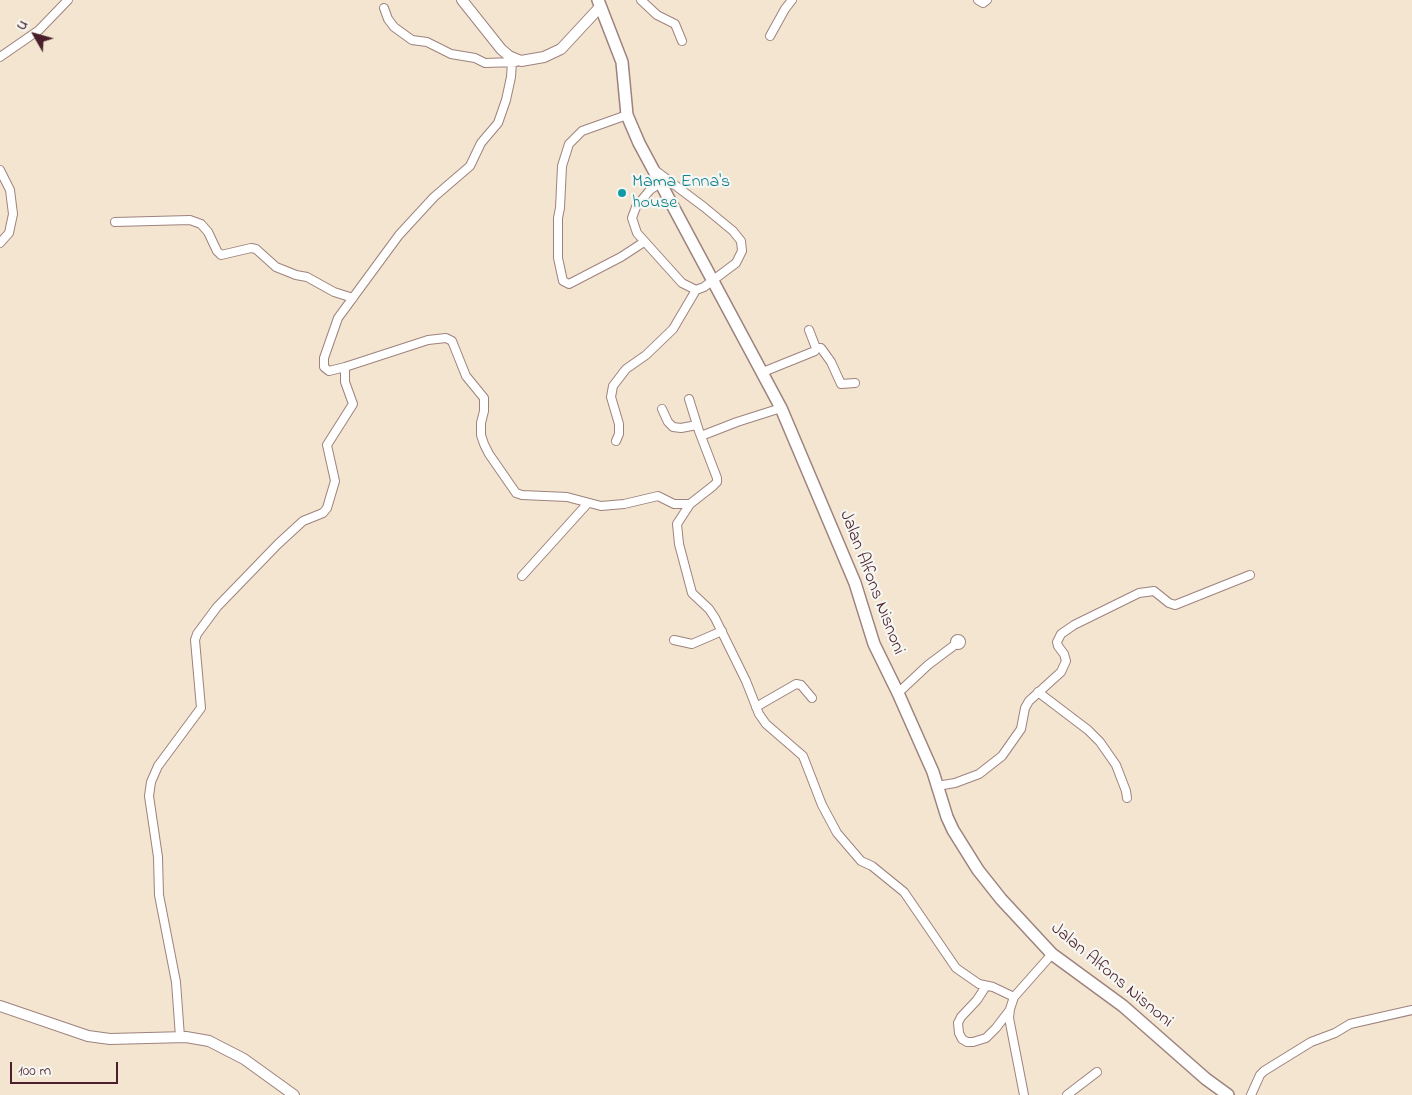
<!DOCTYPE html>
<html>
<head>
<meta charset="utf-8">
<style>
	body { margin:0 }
	#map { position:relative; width:1412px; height:1095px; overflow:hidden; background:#f3e5d0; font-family:"Indie Flower",sans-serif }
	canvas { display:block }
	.north { position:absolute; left:10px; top:10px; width:50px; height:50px; -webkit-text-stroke:4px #f6f6f2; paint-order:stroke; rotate:308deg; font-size:14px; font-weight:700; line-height:20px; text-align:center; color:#4a1f2b }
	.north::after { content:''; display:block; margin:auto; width:18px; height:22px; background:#4a1f2b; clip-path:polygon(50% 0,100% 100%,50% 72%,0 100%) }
	.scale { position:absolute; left:10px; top:1062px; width:108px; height:22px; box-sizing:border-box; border:2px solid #4a1f2b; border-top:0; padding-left:6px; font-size:15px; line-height:18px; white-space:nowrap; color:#4a1f2b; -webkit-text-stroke:4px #f6f6f2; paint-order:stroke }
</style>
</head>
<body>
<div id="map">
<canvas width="1412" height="1095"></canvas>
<div class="north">U</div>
<div class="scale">100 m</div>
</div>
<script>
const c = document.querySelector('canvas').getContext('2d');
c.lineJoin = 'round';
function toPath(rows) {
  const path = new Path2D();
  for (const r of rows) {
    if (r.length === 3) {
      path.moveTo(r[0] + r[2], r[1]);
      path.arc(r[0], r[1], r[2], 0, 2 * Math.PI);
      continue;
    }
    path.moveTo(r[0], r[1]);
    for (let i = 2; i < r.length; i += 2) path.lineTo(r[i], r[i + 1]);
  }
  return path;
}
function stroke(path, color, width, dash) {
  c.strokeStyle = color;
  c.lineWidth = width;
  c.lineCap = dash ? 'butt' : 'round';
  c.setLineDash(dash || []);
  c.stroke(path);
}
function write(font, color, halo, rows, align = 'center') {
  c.font = font + ' "Indie Flower",sans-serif';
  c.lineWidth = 4.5;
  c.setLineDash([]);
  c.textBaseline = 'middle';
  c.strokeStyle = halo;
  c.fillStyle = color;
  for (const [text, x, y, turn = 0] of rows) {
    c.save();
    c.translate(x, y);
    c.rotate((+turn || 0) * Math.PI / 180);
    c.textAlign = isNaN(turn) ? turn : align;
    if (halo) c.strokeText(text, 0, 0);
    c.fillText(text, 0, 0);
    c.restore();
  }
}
const minor = toPath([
	[641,0,657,15,675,24,682,41],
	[978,0,983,3,987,0],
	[384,8,388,19,394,27,412,40,427,42,451,54,475,58,485,63,516,62],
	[770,36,785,9,792,0],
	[0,57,39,30,68,0],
	[627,115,582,131,569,144,562,166,560,208,558,218,558,258,563,281,569,284,621,257,644,242],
	[0,170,10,190,13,214,9,233,0,243],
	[656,171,704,207,733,231,741,241,742,251,736,263,704,287,696,290,682,283,637,233,632,218,636,207,650,190,660,183],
	[115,222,190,220,201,224,208,232,217,251,221,255,251,248,256,249,276,267,296,275,307,277,334,292,353,298],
	[816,348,821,348,831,362,841,384,855,383],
	[345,367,329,371,324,367,324,358,338,318,399,235,434,197,470,166,481,143,498,123,506,100,511,77,512,62],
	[763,372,815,351,816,348,809,330],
	[689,399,699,431,717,478,717,482,713,486,690,504,677,524,679,544,692,593,709,609,715,618,746,681,759,714,766,724,803,756,822,805,837,833,861,861,872,866,904,892,956,968,979,984,993,987,1014,997],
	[662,409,668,422,673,427,681,428,697,425],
	[701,436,737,422,781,408],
	[616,441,619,434,619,424,611,397,613,386,626,369,646,355,673,329,696,290],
	[522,576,588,503],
	[958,642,3],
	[674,640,692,644,722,631],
	[1038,692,1088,730,1100,742,1116,765,1126,791,1127,798],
	[898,693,928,665,956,644],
	[756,707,796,684,801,685,812,698],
	[937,786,955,783,979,774,1002,756,1021,729,1025,708,1029,701,1061,672,1066,661,1064,654,1058,646,1057,642,1061,634,1074,625,1139,593,1154,591,1169,603,1175,605,1250,575],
	[986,986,977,1000,961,1017,958,1023,959,1033,962,1039,967,1042,973,1042,986,1038,996,1028,1009,1011],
	[180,1037,176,982,159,895,158,857,149,796,151,782,158,766,201,708,195,640,197,634,217,607,278,544,303,521,323,513,327,508,335,481,327,445,353,404,345,382,345,367,428,340,446,338,452,341,466,376,484,398,484,411,481,423,481,435,484,444,489,454,516,493,522,495,567,497,601,506,624,504,658,496,674,504,690,504],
	[1024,1095,1009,1018,1010,1009,1014,997,1052,954],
	[1067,1095,1097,1072],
	[1251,1095,1260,1075,1264,1071,1311,1042,1335,1033,1350,1024,1412,1010]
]);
const tertiary = toPath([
	[462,0,501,49,509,56,521,61,544,57,561,49,600,7],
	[0,1006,88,1036,110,1039,186,1037,209,1041,244,1059,294,1095]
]);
const secondary = toPath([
	[598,0,622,62,627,115,639,143,781,408,855,583,874,644,898,693,933,772,947,817,953,830,978,870,1001,899,1052,954,1123,1006,1206,1079,1228,1095]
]);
const markers = [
	[622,193,5,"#0f9aa8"]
];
const cultureNames = [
	["Mama Enna's",632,183],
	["house",632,204]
];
const streetNames = [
	["Jalan Alfons Nisnoni",871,583,69],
	["Jalan Alfons Nisnoni",1111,976,40]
];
stroke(minor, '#9e827e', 10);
stroke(tertiary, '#9e827e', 12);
stroke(secondary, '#9e827e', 14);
stroke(minor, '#fff', 8);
stroke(tertiary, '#fff', 10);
stroke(secondary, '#fff', 11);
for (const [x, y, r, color] of markers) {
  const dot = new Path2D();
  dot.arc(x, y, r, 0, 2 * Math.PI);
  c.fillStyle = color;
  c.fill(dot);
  stroke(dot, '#f6f6f2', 2);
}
write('18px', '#0d838f', '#f6f6f2', cultureNames, 'left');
write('18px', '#4a1f2b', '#f6f6f2', streetNames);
</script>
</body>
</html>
